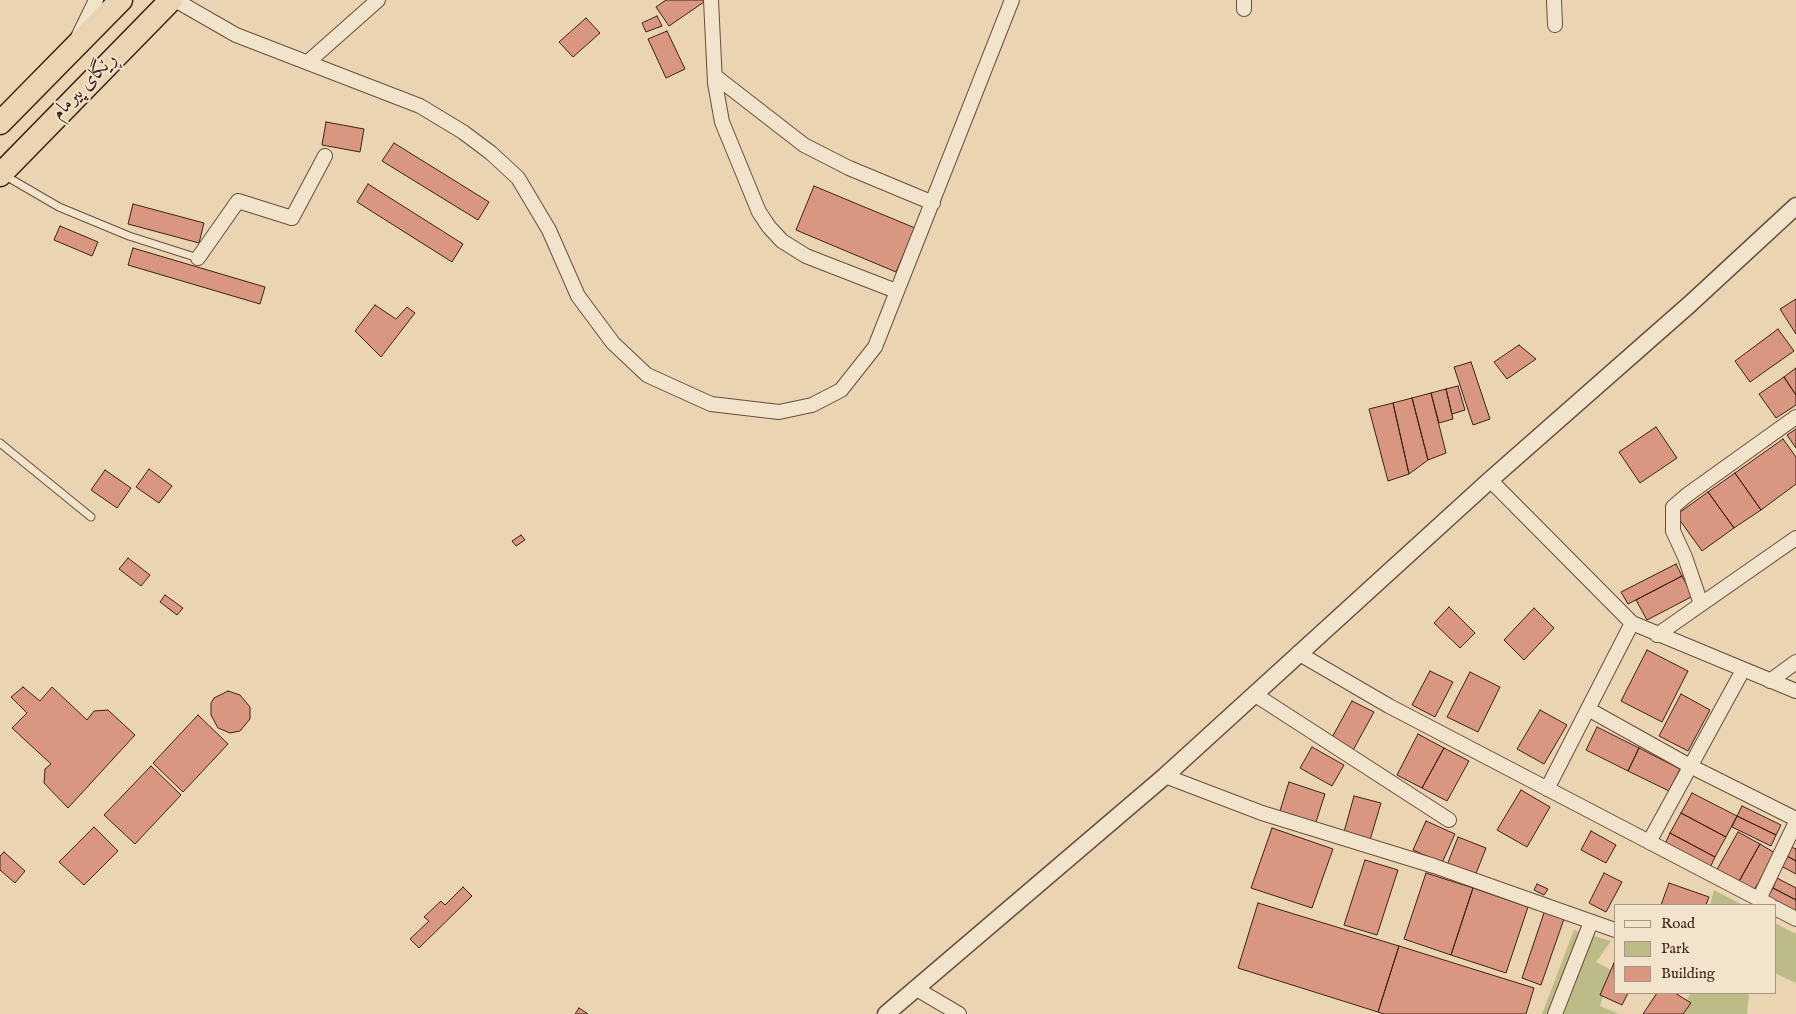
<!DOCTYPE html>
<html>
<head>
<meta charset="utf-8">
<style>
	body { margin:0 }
	#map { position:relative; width:1796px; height:1014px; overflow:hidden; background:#ead4b1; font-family:"IM FELL English",serif }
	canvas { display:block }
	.legend { position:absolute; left:1614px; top:904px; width:162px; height:90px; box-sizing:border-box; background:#f1e3cc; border:1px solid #a99684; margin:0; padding:6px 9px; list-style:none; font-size:15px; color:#3d2218 }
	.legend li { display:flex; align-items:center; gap:10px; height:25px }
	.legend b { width:25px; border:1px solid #a99684 }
</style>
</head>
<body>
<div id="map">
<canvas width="1796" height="1014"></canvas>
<ul class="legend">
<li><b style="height:6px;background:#f1e3cc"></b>Road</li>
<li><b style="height:14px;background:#bdbb87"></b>Park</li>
<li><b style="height:14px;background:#d99681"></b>Building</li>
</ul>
</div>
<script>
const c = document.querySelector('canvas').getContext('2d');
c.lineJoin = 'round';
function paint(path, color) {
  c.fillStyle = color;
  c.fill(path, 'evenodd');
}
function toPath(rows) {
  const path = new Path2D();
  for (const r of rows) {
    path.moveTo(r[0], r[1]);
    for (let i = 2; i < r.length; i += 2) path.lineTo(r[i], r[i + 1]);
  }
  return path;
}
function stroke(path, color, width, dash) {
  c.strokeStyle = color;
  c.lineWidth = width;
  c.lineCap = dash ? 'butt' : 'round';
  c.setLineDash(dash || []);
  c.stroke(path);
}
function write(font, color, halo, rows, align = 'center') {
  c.font = font + ' "IM FELL English",Amiri,serif';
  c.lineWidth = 4;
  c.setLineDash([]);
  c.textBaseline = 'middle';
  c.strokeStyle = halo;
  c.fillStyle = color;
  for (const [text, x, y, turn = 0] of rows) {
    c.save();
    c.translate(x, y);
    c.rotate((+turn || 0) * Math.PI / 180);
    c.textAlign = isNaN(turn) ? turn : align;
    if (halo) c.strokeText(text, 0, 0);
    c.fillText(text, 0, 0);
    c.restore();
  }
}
const green = toPath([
	[1714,890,1743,905,1710,905],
	[1775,923,1796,934,1796,983,1775,973],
	[1574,930,1611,941,1596,962,1611,970,1600,1006,1619,1014,1542,1014],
	[1691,993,1749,993,1747,1014,1678,1014]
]);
const building = toPath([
	[666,0,703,0,704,2,669,26,656,7,666,0],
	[657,16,662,26,646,32,642,23,657,16],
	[586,18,600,33,573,57,559,42,586,18],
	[667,31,685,69,666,78,648,39,667,31],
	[326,122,364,129,360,152,322,145,326,122],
	[394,143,489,202,478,220,382,161,394,143],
	[368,184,463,244,452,262,357,202,368,184],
	[814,186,915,228,896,272,796,230,814,186],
	[133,204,204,223,199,243,128,224,133,204],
	[60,226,98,242,92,256,54,240,60,226],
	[133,248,265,287,260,304,128,265,133,248],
	[1796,299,1796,334,1780,309,1796,299],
	[375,305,396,319,407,307,415,313,381,357,355,331,375,305],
	[1778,329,1794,351,1750,382,1735,361,1778,329],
	[1519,345,1536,359,1507,379,1494,362,1519,345],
	[1471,362,1490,419,1473,425,1454,367,1471,362],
	[1796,368,1796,395,1784,377,1796,368],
	[1784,377,1796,395,1796,405,1776,418,1759,394,1784,377],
	[1458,386,1465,410,1452,414,1446,389,1458,386],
	[1446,389,1453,419,1439,423,1431,393,1446,389],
	[1431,393,1446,453,1428,460,1412,398,1431,393],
	[1412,398,1428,460,1409,474,1393,403,1412,398],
	[1393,403,1409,474,1388,481,1369,409,1393,403],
	[1656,427,1677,458,1640,483,1619,452,1656,427],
	[1796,429,1796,448,1787,435,1796,429],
	[1783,439,1796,457,1796,484,1761,510,1735,473,1783,439],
	[149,469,172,486,159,503,136,487,149,469],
	[105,470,131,488,117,508,91,490,105,470],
	[1735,473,1761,510,1734,528,1708,492,1735,473],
	[1708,492,1734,528,1702,551,1676,515,1708,492],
	[521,535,525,540,516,546,512,541,521,535],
	[128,558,150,575,141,586,119,569,128,558],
	[1676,564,1682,576,1628,604,1621,592,1676,564],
	[1682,576,1693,596,1647,620,1636,600,1682,576],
	[165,595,183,608,177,615,160,602,165,595],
	[1449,607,1475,633,1460,648,1434,623,1449,607],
	[1534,608,1554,628,1524,660,1504,640,1534,608],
	[1647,650,1688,671,1662,722,1621,701,1647,650],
	[1430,671,1453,682,1435,717,1412,705,1430,671],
	[1470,672,1500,687,1478,732,1447,717,1470,672],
	[23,687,40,701,52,687,87,720,94,711,108,710,135,735,68,808,44,783,45,769,51,764,12,728,27,713,11,697,23,687],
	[228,691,240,695,250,707,250,719,240,731,230,733,218,728,211,715,211,703,214,698,228,691],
	[1681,694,1710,710,1688,751,1659,736,1681,694],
	[1352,701,1374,712,1352,752,1330,741,1352,701],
	[1540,710,1567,725,1544,764,1517,749,1540,710],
	[198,715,228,744,183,792,153,763,198,715],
	[1597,727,1639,748,1628,771,1586,750,1597,727],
	[1418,734,1444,748,1422,788,1397,775,1418,734],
	[1312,747,1344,765,1332,786,1300,768,1312,747],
	[1444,748,1469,761,1447,801,1422,788,1444,748],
	[1639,748,1680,769,1669,791,1628,771,1639,748],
	[151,766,181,795,135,844,104,815,151,766],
	[1289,782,1325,794,1315,825,1279,814,1289,782],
	[1521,790,1550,807,1527,847,1497,830,1521,790],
	[1692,793,1737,816,1726,837,1681,813,1692,793],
	[1354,796,1381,803,1370,840,1344,832,1354,796],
	[1742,806,1781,825,1776,835,1737,816,1742,806],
	[1681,813,1726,837,1715,857,1670,833,1681,813],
	[1737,816,1776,835,1771,846,1732,827,1737,816],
	[1426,821,1455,834,1442,863,1413,850,1426,821],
	[94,827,118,851,84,885,59,862,94,827],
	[1272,828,1333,849,1312,908,1251,888,1272,828],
	[1591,831,1616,845,1606,863,1581,850,1591,831],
	[1738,832,1760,844,1737,885,1715,873,1738,832],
	[1670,833,1715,857,1709,870,1664,846,1670,833],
	[1458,837,1486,848,1475,876,1447,865,1458,837],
	[1760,844,1775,853,1752,894,1737,885,1760,844],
	[1791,847,1796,849,1796,861,1787,856,1791,847],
	[4,852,25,871,15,883,0,870,0,856,4,852],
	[1787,856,1796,861,1796,874,1781,866,1787,856],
	[1365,860,1398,870,1377,935,1344,925,1365,860],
	[1426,873,1473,888,1451,955,1404,939,1426,873],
	[1604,873,1622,882,1606,912,1589,903,1604,873],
	[1777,878,1796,888,1796,900,1773,888,1777,878],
	[1669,883,1709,897,1706,905,1661,905,1669,883],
	[1537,884,1548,889,1544,895,1534,890,1537,884],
	[463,887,472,896,419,948,410,939,429,921,424,917,441,901,445,905,463,887],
	[1473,888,1528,907,1506,973,1451,955,1473,888],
	[1773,888,1796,900,1796,913,1767,898,1773,888],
	[1258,903,1399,946,1378,1012,1238,968,1258,903],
	[1545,910,1565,916,1541,985,1522,978,1545,910],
	[1399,946,1534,988,1526,1014,1384,1014,1378,1012,1399,946],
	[1614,963,1615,993,1628,993,1622,1005,1600,995,1614,963],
	[1657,993,1675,993,1691,1003,1683,1014,1643,1014,1657,993],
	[579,1008,588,1014,575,1014,579,1008]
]);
const service = toPath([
	[4,175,59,207,129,236,198,258],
	[0,443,91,517]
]);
const minor = toPath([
	[175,0,236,35,420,106,463,132,491,153,518,178,549,230,578,296,613,343,647,375,711,404,779,412,812,405,841,390,875,347,1012,0],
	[711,0,715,83,722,122,759,212,769,227,782,241,806,256,896,291],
	[1244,0,1244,9],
	[1554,0,1555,25],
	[79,35,96,0],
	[308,62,378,0],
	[715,76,804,145,849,168,933,203],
	[198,258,238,201,292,218,325,156],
	[1490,480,1632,623,1796,691],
	[1701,604,1685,557,1673,531,1673,507,1687,495,1796,417],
	[1657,635,1796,538],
	[1298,653,1389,706,1770,905],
	[1770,681,1796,662],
	[1254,694,1449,820],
	[1588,709,1690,766,1796,819],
	[1165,776,1262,813,1434,866,1615,930],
	[1547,789,1632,623],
	[1649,842,1743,670],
	[1759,899,1796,822],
	[1775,908,1796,919],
	[915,988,959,1014],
	[1555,1014,1591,922]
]);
const tertiary = toPath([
	[886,1014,1165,776,1490,480,1690,304,1796,206]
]);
const trunk = toPath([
	[0,123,121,0],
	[0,175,171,0]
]);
const streetNames = [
	["ڕێگای پیرمام",85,87,-46]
];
paint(green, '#bdbb87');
paint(building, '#d99681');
stroke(building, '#3d2218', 1);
stroke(service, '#684e3e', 9);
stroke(minor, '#684e3e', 16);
stroke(tertiary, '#684e3e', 19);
stroke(trunk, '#3d2218', 25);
stroke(service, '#f1e3cc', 7);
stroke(minor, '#f1e3cc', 14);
stroke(tertiary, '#f1e3cc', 16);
stroke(trunk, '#ead4b1', 22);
write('20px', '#3d2218', '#f1e3cc', streetNames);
</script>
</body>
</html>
